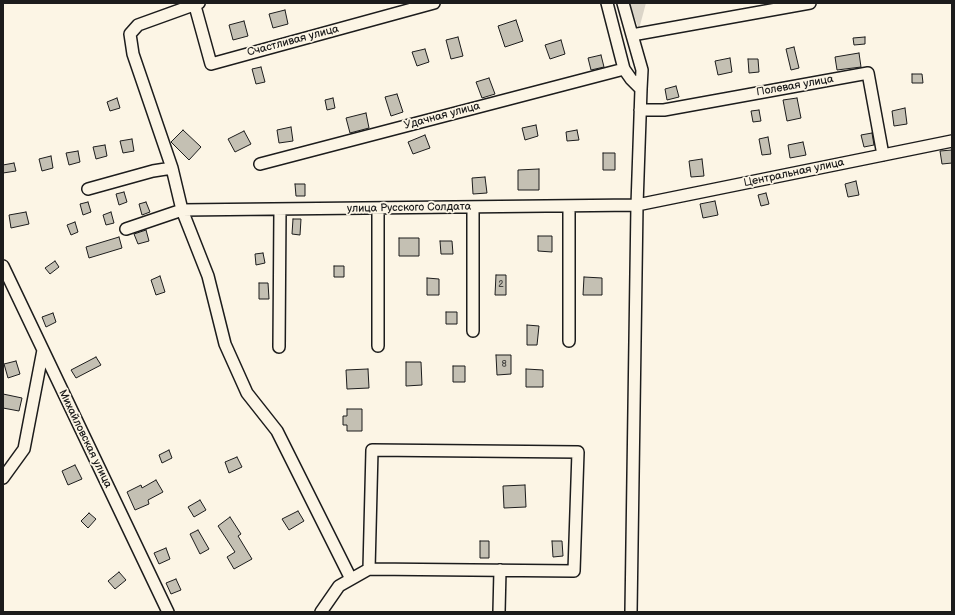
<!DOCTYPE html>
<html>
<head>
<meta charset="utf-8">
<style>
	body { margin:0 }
	#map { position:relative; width:955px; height:615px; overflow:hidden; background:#fcf5e5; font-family:"Balsamiq Sans",sans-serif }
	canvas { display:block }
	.frame { position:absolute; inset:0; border:4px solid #1c1c1c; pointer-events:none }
</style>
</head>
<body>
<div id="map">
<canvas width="955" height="615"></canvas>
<div class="frame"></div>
</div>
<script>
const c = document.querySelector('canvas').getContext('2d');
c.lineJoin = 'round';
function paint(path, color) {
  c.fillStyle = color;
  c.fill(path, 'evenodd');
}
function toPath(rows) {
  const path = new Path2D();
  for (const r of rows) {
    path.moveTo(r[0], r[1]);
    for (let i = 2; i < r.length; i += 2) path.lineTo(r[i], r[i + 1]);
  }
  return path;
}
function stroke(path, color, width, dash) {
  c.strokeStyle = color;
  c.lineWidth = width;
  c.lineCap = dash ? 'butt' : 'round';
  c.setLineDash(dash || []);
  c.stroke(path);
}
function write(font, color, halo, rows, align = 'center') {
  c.font = font + ' "Balsamiq Sans",sans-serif';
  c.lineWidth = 3.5;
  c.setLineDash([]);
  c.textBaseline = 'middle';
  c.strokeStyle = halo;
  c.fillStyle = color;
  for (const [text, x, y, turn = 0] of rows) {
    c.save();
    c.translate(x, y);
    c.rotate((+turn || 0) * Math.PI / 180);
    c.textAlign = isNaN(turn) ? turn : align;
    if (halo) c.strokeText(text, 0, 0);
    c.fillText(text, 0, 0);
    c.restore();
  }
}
const green = toPath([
	[629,3,646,3,639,29]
]);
const building = toPath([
	[285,10,288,24,273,28,269,14,285,10],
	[516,20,523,41,505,47,498,26,516,20],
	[244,21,248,36,233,40,229,25,244,21],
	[458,37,463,56,451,59,446,40,458,37],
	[865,37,865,44,854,45,853,38,865,37],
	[561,40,565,54,550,59,545,45,561,40],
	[794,47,799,68,791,70,786,49,794,47],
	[425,49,429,62,417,66,412,52,425,49],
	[859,53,861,67,837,70,835,57,859,53],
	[601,55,604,67,591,70,588,58,601,55],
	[730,58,732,72,718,75,715,61,730,58],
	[748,59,758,59,759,72,749,73,748,59],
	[261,67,265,82,256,84,252,69,261,67],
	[912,74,922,74,923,83,912,83,912,74],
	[489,78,495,94,482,98,476,82,489,78],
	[676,86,679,97,667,100,665,89,676,86],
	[397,94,403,112,391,116,385,97,397,94],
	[117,98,120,108,110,111,107,102,117,98],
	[333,98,335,108,327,110,325,100,333,98],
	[797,98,801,118,787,121,783,100,797,98],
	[905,108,907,124,894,126,892,111,905,108],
	[759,110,761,121,753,122,751,111,759,110],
	[366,113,369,128,350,133,346,118,366,113],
	[536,125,538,136,525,140,522,128,536,125],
	[291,127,293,141,279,143,277,130,291,127],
	[183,130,201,147,189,160,171,142,183,130],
	[577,130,579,140,567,141,566,132,577,130],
	[244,131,251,144,235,152,228,139,244,131],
	[872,133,874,145,864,147,861,135,872,133],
	[425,135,430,148,413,154,408,142,425,135],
	[768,137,771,154,762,155,759,139,768,137],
	[132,139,134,151,123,153,120,141,132,139],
	[803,142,806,155,790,158,788,145,803,142],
	[105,145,107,156,96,159,93,147,105,145],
	[952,150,952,163,942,164,940,151,952,150],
	[78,151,80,162,69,165,66,153,78,151],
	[603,153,615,153,615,170,603,170,603,153],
	[51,156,53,168,42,171,39,159,51,156],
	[702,159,704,176,691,177,689,161,702,159],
	[14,163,16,171,3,173,3,165,14,163],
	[539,169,539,190,518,190,518,170,539,169],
	[485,177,487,193,473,194,472,178,485,177],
	[856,181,859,195,848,197,845,184,856,181],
	[295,184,305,184,305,196,296,196,295,184],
	[124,192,127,202,119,205,116,194,124,192],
	[766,193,769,204,761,206,758,195,766,193],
	[715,201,718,215,703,218,700,204,715,201],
	[88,202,91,212,83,215,80,204,88,202],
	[146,202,150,212,142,215,139,204,146,202],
	[26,212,29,224,11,228,9,215,26,212],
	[111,212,114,223,106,225,103,215,111,212],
	[293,219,301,219,300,235,292,234,293,219],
	[75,222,78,232,71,235,67,225,75,222],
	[146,230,149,241,138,244,134,234,146,230],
	[538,236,552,236,552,252,538,251,538,236],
	[119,237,122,248,89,258,86,247,119,237],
	[399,238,419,238,419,256,399,256,399,238],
	[440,241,452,241,453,254,441,254,440,241],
	[263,253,265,263,256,265,255,254,263,253],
	[55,261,59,267,50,274,45,268,55,261],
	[334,266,344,266,344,277,334,277,334,266],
	[496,275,506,275,506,295,495,295,496,275],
	[160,276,165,292,156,295,151,280,160,276],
	[584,277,602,278,602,295,583,295,584,277],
	[427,278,439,279,439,295,427,295,427,278],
	[259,283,268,283,269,299,259,299,259,283],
	[446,312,457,312,457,324,446,324,446,312],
	[53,313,56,322,46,327,42,317,53,313],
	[527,325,539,326,537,345,527,345,527,325],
	[496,355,511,355,511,374,497,375,496,355],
	[96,357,101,365,76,378,71,370,96,357],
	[16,361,20,374,8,378,4,364,16,361],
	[406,362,421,362,422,385,406,386,406,362],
	[453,366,465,366,465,382,453,382,453,366],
	[368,369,369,388,347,389,346,370,368,369],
	[526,369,543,370,543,387,526,387,526,369],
	[3,394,22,398,19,411,3,408,3,394],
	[347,409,362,409,362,431,347,431,347,425,343,425,343,416,347,416,347,409],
	[169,450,172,458,162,463,159,455,169,450],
	[237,457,242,467,229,473,225,462,237,457],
	[75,465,82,479,68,485,62,471,75,465],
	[156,480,163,492,148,500,149,504,135,510,127,492,141,485,142,488,156,480],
	[525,485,526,507,504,508,503,486,525,485],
	[200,500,206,510,194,517,188,507,200,500],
	[298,511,304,521,289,530,282,519,298,511],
	[89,513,96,519,88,528,81,521,89,513],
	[230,517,241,534,238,536,252,559,234,569,227,557,235,552,218,526,230,517],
	[198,530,209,549,200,554,190,534,198,530],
	[480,541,489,541,489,558,480,558,480,541],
	[552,541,562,541,563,556,553,557,552,541],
	[166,548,170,559,159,564,154,553,166,548],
	[119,572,126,580,115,589,108,581,119,572],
	[176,579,181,590,171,594,166,583,176,579]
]);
const minor = toPath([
	[199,3,138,25,130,34,133,54,172,168,182,210,208,276,225,344,247,393,277,431,351,579],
	[607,3,624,69,631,79,641,89,637,205,631,612],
	[623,3,632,35],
	[195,6,211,64,434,3],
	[641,89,642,70,632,35,810,3],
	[640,110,664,110,868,73,883,155],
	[260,164,624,69],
	[88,189,153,171,172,168],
	[473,207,473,331],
	[126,229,182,210,637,205,952,141],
	[3,266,168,612],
	[569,341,569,206],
	[378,346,378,208],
	[279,347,280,209],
	[3,478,24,449,43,350],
	[321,612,339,586,369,569,574,571,578,452,372,450,369,569],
	[499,612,500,570]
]);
const numberNames = [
	["2",501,285],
	["8",504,365]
];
const streetNames = [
	["Счастливая улица",293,41,-15],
	["Полевая улица",795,86,-10],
	["Удачная улица",442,116,-15],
	["Центральная улица",794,173,-12],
	["улица Русского Солдата",409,208,-1],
	["Михайловская улица",85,439,64]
];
paint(green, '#dbd5c8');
paint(building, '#c4c0b3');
stroke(building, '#1c1c1c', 1);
stroke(minor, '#1c1c1c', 14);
stroke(minor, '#fcf5e5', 11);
write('9px', '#464542', null, numberNames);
write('11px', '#1c1c1c', '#fcf5e5', streetNames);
</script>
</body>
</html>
